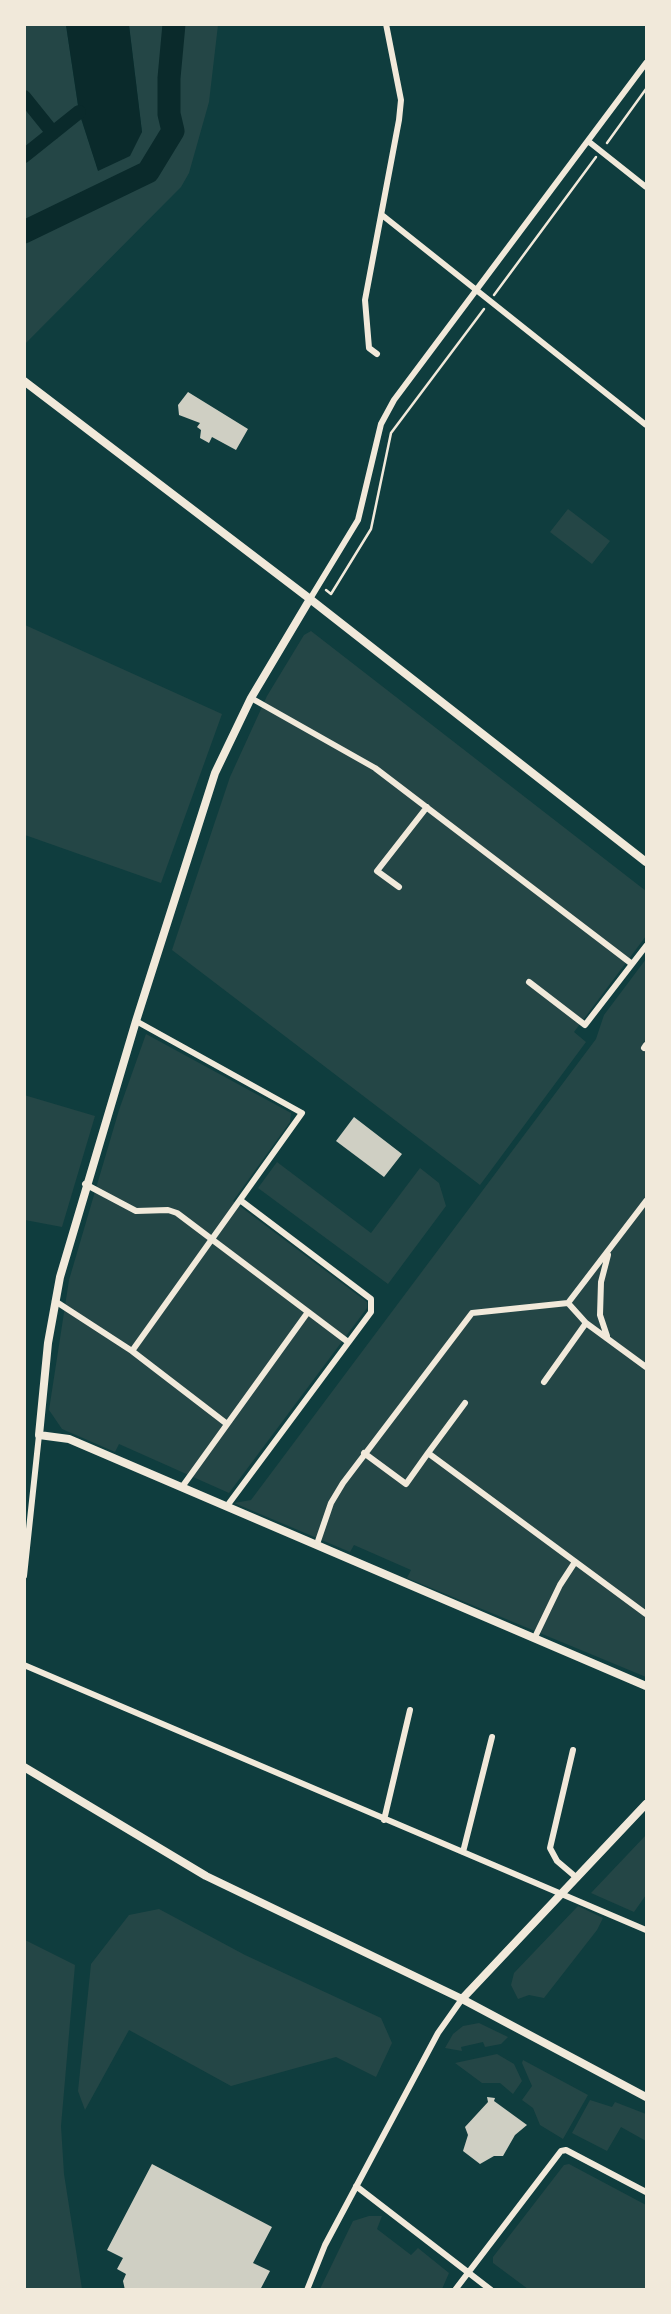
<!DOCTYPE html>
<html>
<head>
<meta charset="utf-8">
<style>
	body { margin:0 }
	#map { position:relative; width:671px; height:2314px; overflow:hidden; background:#0f3d3e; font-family:Overpass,sans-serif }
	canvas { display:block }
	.frame { position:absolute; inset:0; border:26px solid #f1e9da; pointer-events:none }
</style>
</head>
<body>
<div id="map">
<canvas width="671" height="2314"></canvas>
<div class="frame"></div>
</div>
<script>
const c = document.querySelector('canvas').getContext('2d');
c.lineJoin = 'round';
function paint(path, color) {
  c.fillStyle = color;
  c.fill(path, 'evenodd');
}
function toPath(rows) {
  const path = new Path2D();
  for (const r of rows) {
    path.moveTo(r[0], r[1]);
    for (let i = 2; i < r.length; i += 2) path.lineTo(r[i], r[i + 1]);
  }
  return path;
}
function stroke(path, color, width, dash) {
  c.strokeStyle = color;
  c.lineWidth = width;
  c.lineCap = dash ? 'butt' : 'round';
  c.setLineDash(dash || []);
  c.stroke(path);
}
const green = toPath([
	[25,25,66,25,79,112,98,170,142,132,129,25,218,25,209,102,189,173,181,187,25,344,25,235,105,193,25,232],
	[568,509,610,541,592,564,550,532],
	[25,625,222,714,161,883,25,835],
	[311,631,646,891,646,936,574,1032,586,1042,480,1185,172,950,230,777,267,696,304,635],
	[646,959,646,1677,407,1578,411,1570,354,1545,350,1552,234,1503,251,1500,596,1039,604,1015],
	[146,1034,291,1113,290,1122,233,1201,367,1302,367,1308,229,1493,119,1444,115,1452,62,1429,49,1410,69,1280,119,1110],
	[24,1095,95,1116,62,1227,25,1220],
	[277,1162,371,1233,420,1168,439,1183,446,1206,388,1284,258,1188],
	[646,1835,646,1895,634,1912,591,1893],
	[578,1906,603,1918,597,1930,544,1998,529,1995,518,1999,511,1985,514,1973],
	[159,1909,245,1955,381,2018,392,2043,376,2077,336,2057,231,2086,129,2030,85,2110,78,2091,91,1964,129,1915],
	[25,1940,75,1965,61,2126,64,2174,82,2289,25,2289],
	[479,2023,508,2037,501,2044,485,2047,483,2042,461,2047,462,2051,445,2048,453,2034,463,2026],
	[497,2054,514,2064,522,2081,513,2094,500,2083,482,2083,455,2063],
	[523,2060,588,2095,563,2139,540,2125,533,2108,522,2100,532,2086,522,2063],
	[590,2100,612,2107,615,2102,646,2114,646,2141,621,2127,607,2151,572,2133],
	[569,2164,646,2205,646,2289,528,2289,493,2263,493,2257,564,2165],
	[369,2216,382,2216,377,2229,411,2255,418,2248,449,2273,442,2289,320,2289,353,2221]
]);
const water = toPath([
	[66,25,129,25,142,132,130,156,98,171,79,112]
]);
const canal = toPath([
	[24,97,53,133],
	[24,156,79,112]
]);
const river = toPath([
	[24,232,148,172,173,131,169,114,169,78,174,24]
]);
const building = toPath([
	[188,392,248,429,236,450,212,437,209,443,200,438,201,430,197,427,200,423,179,415,178,405],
	[354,1117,402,1154,384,1177,336,1141],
	[487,2097,495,2098,494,2101,527,2125,515,2135,503,2156,494,2156,480,2164,463,2151,468,2135,465,2127,488,2102],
	[152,2164,272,2227,253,2263,270,2271,260,2290,125,2290,123,2281,126,2274,117,2269,123,2258,107,2250]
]);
const path = toPath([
	[607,143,646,89],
	[494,295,596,157],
	[326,590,331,594,371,529,391,433,484,309]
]);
const minor = toPath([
	[588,141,646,187],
	[382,215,646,425],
	[377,354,369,348,365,300,399,120,401,100,386,24],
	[310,599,358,520,381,424,394,400,646,63],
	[251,698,375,768,632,964],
	[399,887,377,871,427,807],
	[529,982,585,1025,646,946],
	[644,1048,646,1045],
	[85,1184,136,1211,168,1210,177,1213,348,1342],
	[55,1301,132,1351,227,1424],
	[568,1303,646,1201],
	[607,1336,600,1315,601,1282,608,1255],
	[132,1351,302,1113,136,1021],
	[544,1382,586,1323],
	[364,1453,406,1484,428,1453,646,1614],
	[428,1453,465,1403],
	[182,1487,308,1312],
	[227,1506,371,1312,371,1299,240,1200],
	[317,1544,331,1503,343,1483,472,1313,568,1303,586,1323,646,1367],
	[24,1576,39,1435],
	[535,1637,560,1585,575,1562],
	[24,1665,646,1930],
	[573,1750,550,1848,557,1861,577,1878],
	[384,1820,410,1710],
	[463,1852,492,1737],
	[356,2186,491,2290],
	[307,2290,325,2245,438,2033,462,1999],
	[455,2290,561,2151,566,2150,646,2192]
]);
const tertiary = toPath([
	[24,381,310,599,646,862],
	[310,599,251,698,215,773,136,1021,60,1277,48,1343,39,1435,69,1439,646,1686],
	[24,1767,206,1876,462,1999,646,2097],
	[462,1999,646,1804]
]);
paint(green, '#244646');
paint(water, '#0a2a2b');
stroke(canal, '#0a2a2b', 14);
stroke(river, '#0a2a2b', 23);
paint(building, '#cfcfc3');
stroke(path, '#f1e9da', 2.5);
stroke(minor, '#f1e9da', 6);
stroke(tertiary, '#f1e9da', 8);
</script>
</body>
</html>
